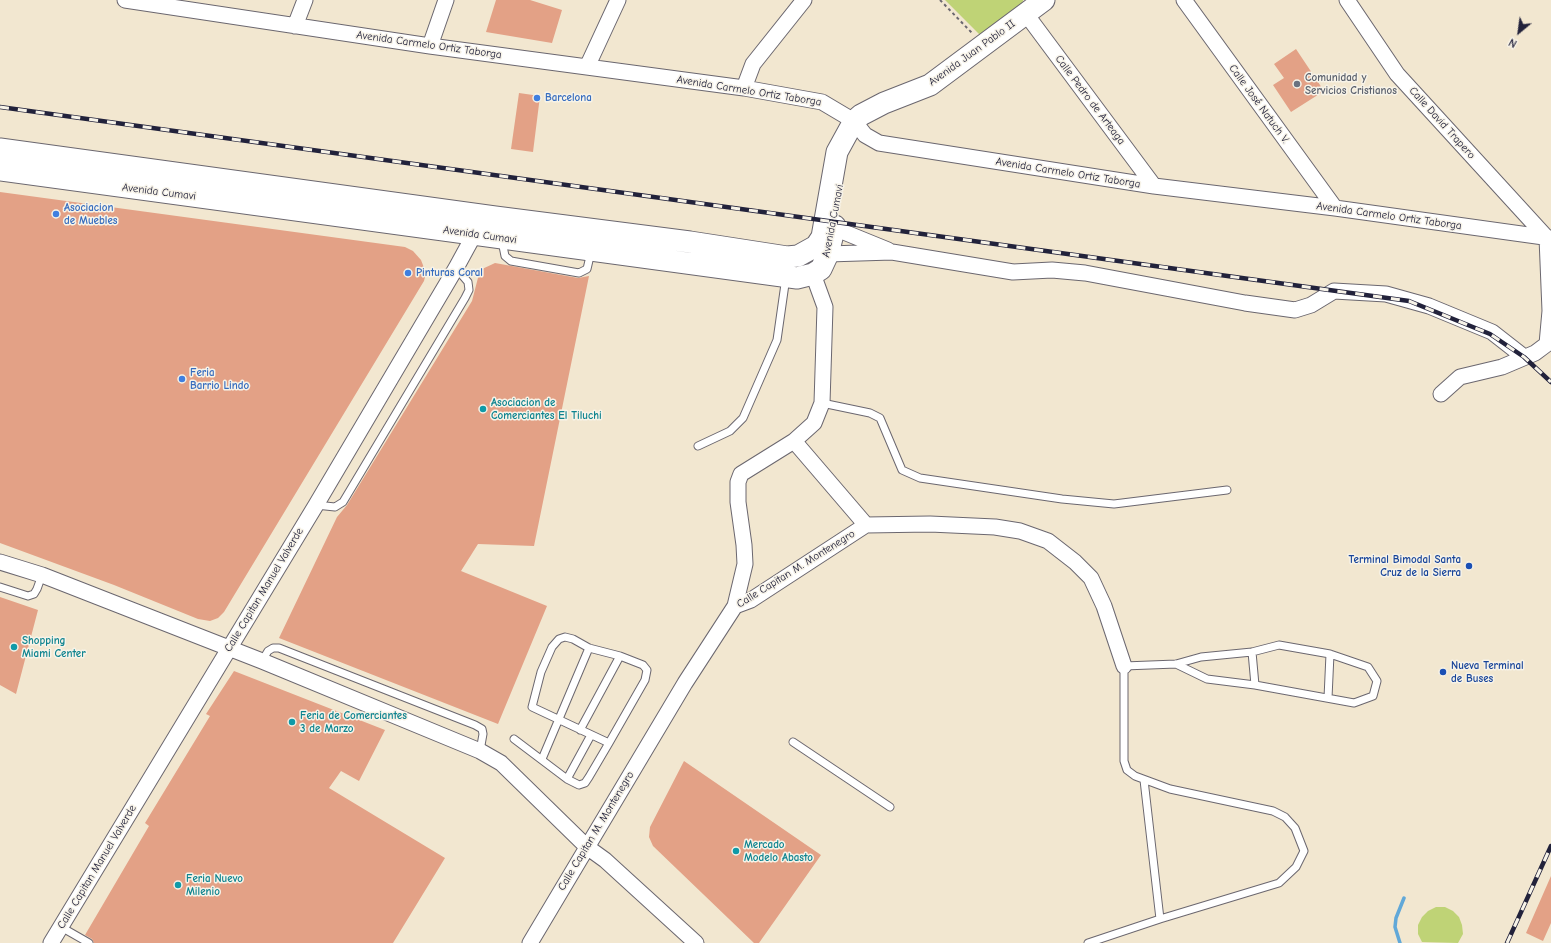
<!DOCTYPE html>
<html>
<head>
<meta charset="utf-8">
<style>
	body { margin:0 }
	#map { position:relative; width:1551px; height:943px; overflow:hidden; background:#f2e7d0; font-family:"Comic Neue",sans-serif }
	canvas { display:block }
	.north { position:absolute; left:1499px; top:12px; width:40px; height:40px; -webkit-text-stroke:3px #f7f3e8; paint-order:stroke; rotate:209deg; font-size:11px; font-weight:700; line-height:16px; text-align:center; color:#22223b }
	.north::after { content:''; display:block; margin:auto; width:14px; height:18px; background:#22223b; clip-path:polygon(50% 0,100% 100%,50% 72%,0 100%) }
</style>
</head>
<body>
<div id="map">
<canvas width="1551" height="943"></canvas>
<div class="north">N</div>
</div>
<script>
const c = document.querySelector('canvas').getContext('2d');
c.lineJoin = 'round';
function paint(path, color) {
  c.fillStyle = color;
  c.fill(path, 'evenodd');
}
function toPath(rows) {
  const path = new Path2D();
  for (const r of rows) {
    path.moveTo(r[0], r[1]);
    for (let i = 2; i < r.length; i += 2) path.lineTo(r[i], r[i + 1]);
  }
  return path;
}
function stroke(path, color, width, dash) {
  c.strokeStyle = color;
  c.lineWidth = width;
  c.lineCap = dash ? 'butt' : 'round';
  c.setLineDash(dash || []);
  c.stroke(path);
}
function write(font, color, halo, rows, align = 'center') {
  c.font = font + ' "Comic Neue",sans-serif';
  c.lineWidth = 3;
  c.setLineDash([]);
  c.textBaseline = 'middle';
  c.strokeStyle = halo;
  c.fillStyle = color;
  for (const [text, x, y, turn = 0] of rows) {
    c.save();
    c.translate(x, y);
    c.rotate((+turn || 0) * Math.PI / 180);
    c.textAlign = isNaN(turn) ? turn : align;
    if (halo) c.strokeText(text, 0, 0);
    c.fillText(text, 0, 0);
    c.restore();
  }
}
const green = toPath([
	[945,0,1023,0,1023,1,1021,7,982,37],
	[1436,907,1445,907,1453,911,1459,917,1462,925,1463,934,1458,943,1422,942,1418,934,1418,925,1422,917,1428,911]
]);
const stream = toPath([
	[1400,943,1395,927,1396,918,1404,898]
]);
const building = toPath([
	[496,0,530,0,562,10,552,43,486,32],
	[1296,49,1324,91,1291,112,1273,85,1284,78,1274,64],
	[519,93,540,96,533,152,511,149],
	[0,192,405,247,413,251,421,260,426,273,424,281,224,612,218,618,210,621,198,619,114,585,0,543],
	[495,263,578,278,589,276,534,546,478,544,461,571,547,606,498,724,279,638,337,517,347,505,472,301,480,270],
	[0,597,38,610,16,694,0,685],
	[234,671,385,730,359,781,341,771,329,788,445,858,393,943,94,943,92,939,85,935,149,826,145,823,210,716,206,714],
	[684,761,821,855,759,943,754,943,653,846,649,837,650,827],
	[1551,876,1551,923,1543,941,1526,933]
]);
const path = toPath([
	[940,0,972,33]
]);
const lane = toPath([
	[502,241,505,256,511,261,579,273,587,269,591,252],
	[822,403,870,413,880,418,902,470,920,478,1062,499,1114,504,1227,490],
	[698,446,730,431,743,418,777,340,786,277],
	[316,505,335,507,343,502,465,298,469,290,468,282,456,268],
	[0,587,28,596,34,594,37,589,42,575],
	[1252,652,1255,685],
	[262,661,268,651,273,648,279,648,475,725,482,729,483,734,480,751],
	[1328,698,1330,654],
	[580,730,620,656],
	[514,739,567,779,579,785,585,783,589,777,609,743,645,680,647,670,643,665,620,656,589,648,573,639,565,637,559,639,552,647,541,672,532,707,609,743],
	[793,742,890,807],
	[542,759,589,648],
	[567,779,591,735],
	[1144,780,1160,919],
	[61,927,89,943],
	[1088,943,1160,919,1279,883,1296,867,1304,851,1295,828,1285,817,1273,811,1170,789,1135,776,1127,770,1124,761,1124,666,1176,664,1201,657,1252,652,1279,645,1330,654,1368,667,1377,681,1373,696,1354,703,1255,685,1207,679,1176,664]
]);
const street = toPath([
	[125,0,430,46,744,88,822,102,854,121,865,135,879,143,1154,186,1335,208,1551,238],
	[1184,0,1335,208],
	[1347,0,1397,74,1547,238],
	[1026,14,1154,186],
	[295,26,305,0],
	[430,46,446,0],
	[587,67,618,0],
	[744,88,753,64,804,0],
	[834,228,888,250],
	[828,254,892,252,1013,272,1052,270,1085,273,1245,303,1295,310,1311,305,1334,291,1386,294,1429,306,1492,332,1524,357],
	[1441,394,1460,377,1502,367,1535,353,1547,344,1550,311,1547,238],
	[794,441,866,525],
	[0,562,42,575,262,661,480,751,501,763,587,847,605,860,696,943],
	[735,606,745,564,744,545,738,502,738,482,741,474,794,441,814,423,822,403,825,307,813,274],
	[51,943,316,505,456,268,474,235],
	[530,943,685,683,735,606,751,600,866,525,930,524,995,527,1020,531,1048,541,1075,562,1091,578,1104,606,1124,666]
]);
const secondary = toPath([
	[0,149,495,217,690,242,787,257,798,256,816,246,822,237,837,152,854,121,861,115,884,103,930,85,1044,0],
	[0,170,797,278,813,274,821,269,828,254,835,226]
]);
const rail = toPath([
	[0,107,1409,301,1490,334,1524,357,1551,382],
	[1507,943,1551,846]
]);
const markers = [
	[1297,84,4,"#6b7280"],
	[537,98,4,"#3f7fe0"],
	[56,214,4,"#3f7fe0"],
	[408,273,4,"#3f7fe0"],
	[182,379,4,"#3f7fe0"],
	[483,409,4,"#0f9aa8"],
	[1469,566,4,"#1a4fb4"],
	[14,647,4,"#0f9aa8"],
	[1443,672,4,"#1a4fb4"],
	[292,722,4,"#0f9aa8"],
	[736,851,4,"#0f9aa8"],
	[178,885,4,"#0f9aa8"]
];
const streetNames = [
	["Avenida Carmelo Ortiz Taborga",429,45,8],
	["Avenida Juan Pablo II",972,53,-36],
	["Avenida Carmelo Ortiz Taborga",749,91,9],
	["Calle Pedro de Arteaga",1090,100,53],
	["Calle José Natuch V.",1259,104,54],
	["Calle David Trapero",1442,123,48],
	["Avenida Carmelo Ortiz Taborga",1068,173,9],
	["Avenida Cumavi",159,192,7],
	["Avenida Carmelo Ortiz Taborga",1389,216,8],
	["Avenida Cumavi",833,221,-79],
	["Avenida Cumavi",480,235,8],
	["Calle Capitan M. Montenegro",796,569,-32],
	["Calle Capitan Manuel Valverde",264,590,-59],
	["Calle Capitan M. Montenegro",596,831,-59],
	["Calle Capitan Manuel Valverde",97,867,-59]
];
const worshipNames = [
	["Comunidad y",1305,78],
	["Servicios Cristianos",1305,91]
];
const shopNames = [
	["Barcelona",545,98],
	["Asociacion",64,208],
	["de Muebles",64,221],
	["Pinturas Coral",416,273],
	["Feria",190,373],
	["Barrio Lindo",190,386]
];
const cultureNames = [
	["Asociacion de",491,403],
	["Comerciantes El Tiluchi",491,416],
	["Shopping",22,641],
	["Miami Center",22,654],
	["Feria de Comerciantes",300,716],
	["3 de Marzo",300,729],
	["Mercado",744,845],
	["Modelo Abasto",744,858],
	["Feria Nuevo",186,879],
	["Milenio",186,892]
];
const transitNames = [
	["Terminal Bimodal Santa",1461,560],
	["Cruz de la Sierra",1461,573],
	["Nueva Terminal",1451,666,"left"],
	["de Buses",1451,679,"left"]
];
paint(green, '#bfd376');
stroke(stream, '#61a8d8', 3.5);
paint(building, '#e3a186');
stroke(lane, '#6b676f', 9);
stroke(street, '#6b676f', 17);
stroke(secondary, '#6b676f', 23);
stroke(path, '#6b676f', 2, [3, 3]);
stroke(lane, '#fff', 7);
stroke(street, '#fff', 15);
stroke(secondary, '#fff', 21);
stroke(rail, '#22223b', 4.5);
stroke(rail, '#f7f3e8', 3, [9]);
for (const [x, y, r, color] of markers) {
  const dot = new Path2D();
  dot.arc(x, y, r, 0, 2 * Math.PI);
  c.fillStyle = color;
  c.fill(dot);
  stroke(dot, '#f7f3e8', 1.5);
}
write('11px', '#22223b', '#f7f3e8', streetNames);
write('bold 11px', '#5b616d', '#f7f3e8', worshipNames, 'left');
write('bold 11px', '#366cbe', '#f7f3e8', shopNames, 'left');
write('bold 11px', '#0d838f', '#f7f3e8', cultureNames, 'left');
write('bold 11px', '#164399', '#f7f3e8', transitNames, 'right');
</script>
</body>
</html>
